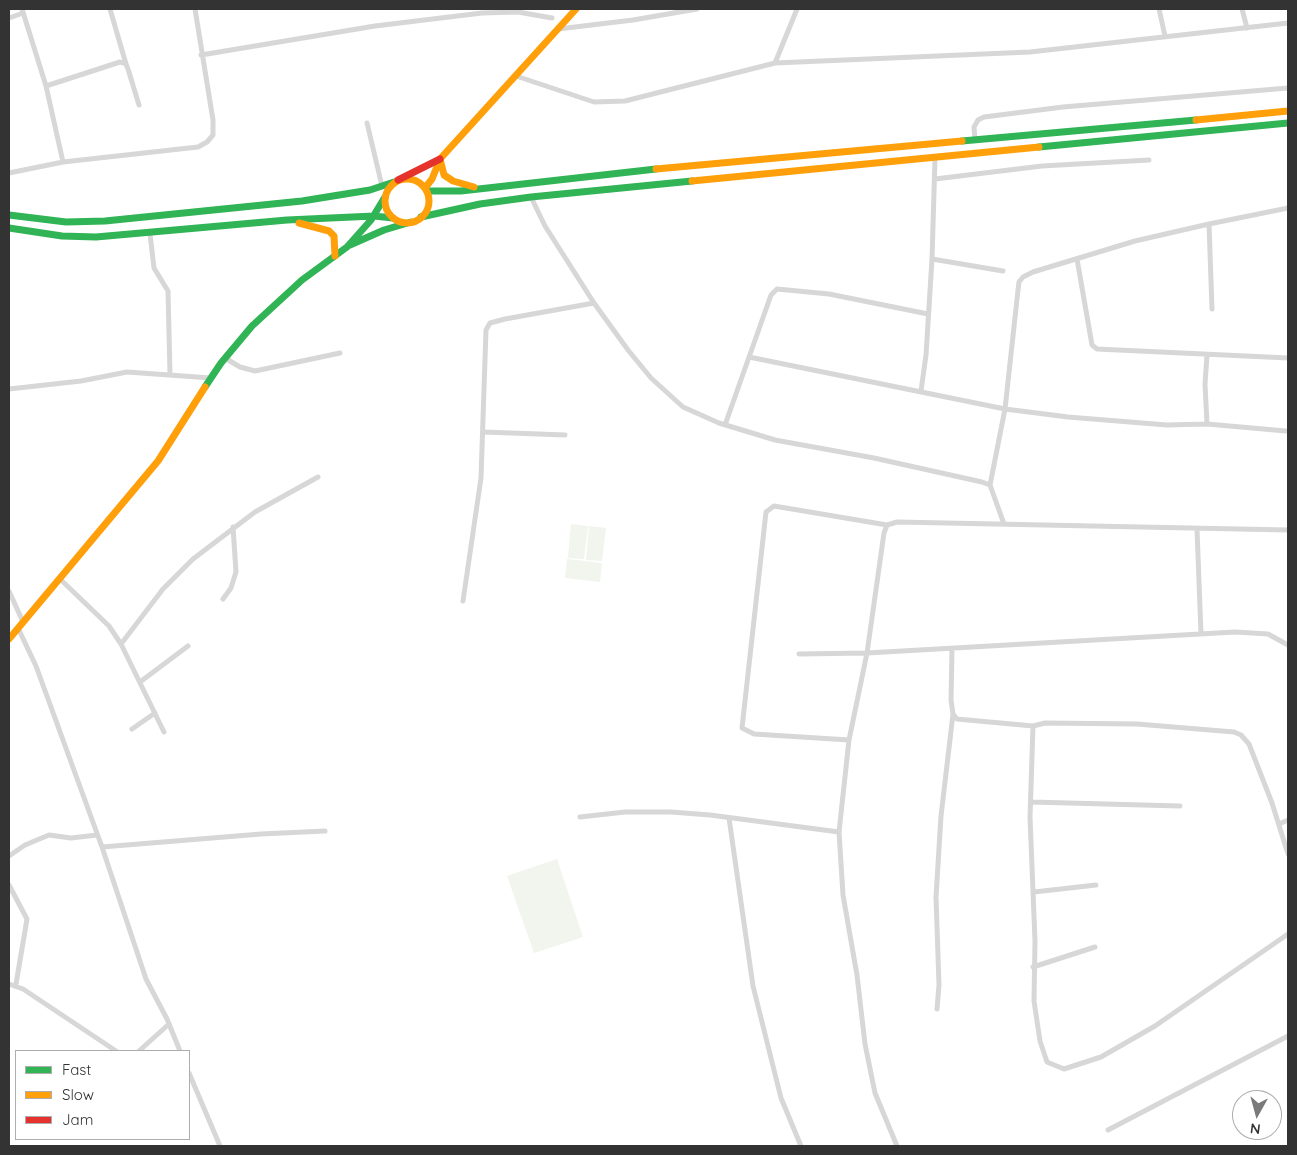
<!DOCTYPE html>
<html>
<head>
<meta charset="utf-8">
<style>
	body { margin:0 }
	#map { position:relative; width:1297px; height:1155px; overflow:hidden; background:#fff; font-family:Quicksand,sans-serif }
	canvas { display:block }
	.frame { position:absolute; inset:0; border:10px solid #333; pointer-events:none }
	.legend { position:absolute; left:15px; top:1050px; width:175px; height:90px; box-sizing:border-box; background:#fff; border:1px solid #adadad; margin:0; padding:6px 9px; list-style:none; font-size:15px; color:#333 }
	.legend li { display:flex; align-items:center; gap:10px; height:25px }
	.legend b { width:25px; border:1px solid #adadad }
	.north { position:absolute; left:1232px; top:1090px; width:50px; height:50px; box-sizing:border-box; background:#fff; border:1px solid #adadad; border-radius:50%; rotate:187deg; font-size:14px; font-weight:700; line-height:20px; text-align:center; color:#333 }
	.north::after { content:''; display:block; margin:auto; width:18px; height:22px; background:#7a7a7a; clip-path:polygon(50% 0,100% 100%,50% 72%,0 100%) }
</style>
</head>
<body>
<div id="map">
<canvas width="1297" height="1155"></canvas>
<div class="frame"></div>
<ul class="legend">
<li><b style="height:6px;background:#30b455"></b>Fast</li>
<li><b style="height:6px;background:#ff9f0a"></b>Slow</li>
<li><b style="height:6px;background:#e5322d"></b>Jam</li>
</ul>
<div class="north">N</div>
</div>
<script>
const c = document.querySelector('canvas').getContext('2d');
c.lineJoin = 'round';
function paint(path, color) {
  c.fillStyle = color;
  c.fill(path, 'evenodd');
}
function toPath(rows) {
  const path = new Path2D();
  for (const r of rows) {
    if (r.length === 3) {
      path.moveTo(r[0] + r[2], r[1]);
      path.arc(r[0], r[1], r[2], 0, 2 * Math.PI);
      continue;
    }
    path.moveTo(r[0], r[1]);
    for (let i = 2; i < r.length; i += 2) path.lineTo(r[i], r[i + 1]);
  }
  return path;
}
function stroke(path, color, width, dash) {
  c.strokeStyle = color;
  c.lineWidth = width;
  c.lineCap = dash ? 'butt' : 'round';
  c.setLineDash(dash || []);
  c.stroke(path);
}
const green = toPath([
	[571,524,588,526,584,559,568,558],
	[589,526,606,528,602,561,586,560],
	[567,559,602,563,600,582,565,578],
	[557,859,583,937,534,953,507,876]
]);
const street = toPath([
	[22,9,46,86,63,162],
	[110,9,126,64],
	[1159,9,1165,36],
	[1242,9,1247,28],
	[9,18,23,13],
	[558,29,633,20,697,9],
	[201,55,375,26,482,13,518,12,552,18],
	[775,63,1030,52,1288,23],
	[516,76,594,102,625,101,775,63,797,9],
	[46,86,120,62,126,64,128,69,139,105],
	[367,123,382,186],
	[975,140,974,127,978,120,984,117,1063,107,1288,88],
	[9,173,63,162,198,147,207,142,213,135,213,120,195,9],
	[935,179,1042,166,1149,160],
	[531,197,545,226,594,303,628,350,651,378,683,407,719,423,775,440,874,458,982,482,990,485,1004,524],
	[1209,224,1212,309],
	[150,234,154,268,168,291,170,374],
	[932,259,1003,271],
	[1077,259,1092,345,1097,349,1288,358],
	[1207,355,1205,384,1207,424],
	[749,357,1005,409,1068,417,1167,425,1207,424,1286,431],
	[225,358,240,367,255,371,340,353],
	[9,389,81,381,127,372,211,378],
	[921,391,926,355,932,259,935,158],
	[725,425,771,295,777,289,829,294,928,314],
	[484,432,565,435],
	[990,485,1005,409,1018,290,1019,282,1023,277,1033,272,1135,241,1209,224,1288,208],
	[1197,529,1201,634],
	[60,579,109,626,121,644,164,732],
	[9,591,23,622],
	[223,599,231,588,236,572,233,527],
	[463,601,481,478,486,330,490,323,505,319,594,303],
	[18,628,36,666,102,847,146,979,167,1019,180,1051],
	[121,644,163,589,193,559,255,512,318,477],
	[952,649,951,700,953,714,957,719,1033,726,1045,723,1137,724,1234,732,1241,735,1249,744,1272,803,1288,854],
	[799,654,867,653,884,533,887,525,897,522,1288,530],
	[140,682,188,646],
	[1033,726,1030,817,1035,941,1034,1001,1040,1041,1047,1062,1064,1069,1101,1057,1155,1026,1288,934],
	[132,729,155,713],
	[849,740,754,734,742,728,766,512,774,506,887,525],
	[1031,802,1180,806],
	[580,817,625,812,671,812,710,815,839,832],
	[729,818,753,986,781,1098,801,1146],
	[1279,824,1288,820],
	[102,847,261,834,325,831],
	[9,856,25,845,49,835,71,838,97,835],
	[9,885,27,919,16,984],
	[1034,892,1096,885],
	[1033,967,1095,947],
	[9,984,23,989,116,1051],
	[937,1009,939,985,936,897,941,816,953,714],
	[139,1051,169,1024],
	[189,1073,220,1146],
	[1108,1130,1288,1036],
	[897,1146,875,1093,865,1044,857,975,843,895,839,832,849,740,867,653,1235,632,1268,634,1288,645]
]);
const fast = toPath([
	[962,141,1196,120],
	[1039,147,1288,123],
	[427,191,461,191,656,169],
	[9,215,66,222,105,221,302,201,370,190,394,182],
	[421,217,480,204,531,197,692,181],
	[9,228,62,236,96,237,287,220,374,216,393,218],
	[350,245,384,230,411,222],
	[205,387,221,363,252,326,302,280,347,247,371,220,385,197]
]);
const slow = toPath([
	[1196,120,1288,111],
	[440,159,444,175,453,181,474,187],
	[656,169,962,141],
	[407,201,22],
	[692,181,1039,147],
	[425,188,432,179,440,159,576,9],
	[299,223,329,231,334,236,335,256],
	[9,639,158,461,205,387]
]);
const jam = toPath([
	[398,180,440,159]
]);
paint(green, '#f1f5ed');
stroke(street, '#d7d7d7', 5);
stroke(fast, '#30b455', 7);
stroke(slow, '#ff9f0a', 7);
stroke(jam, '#e5322d', 7);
</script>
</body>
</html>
